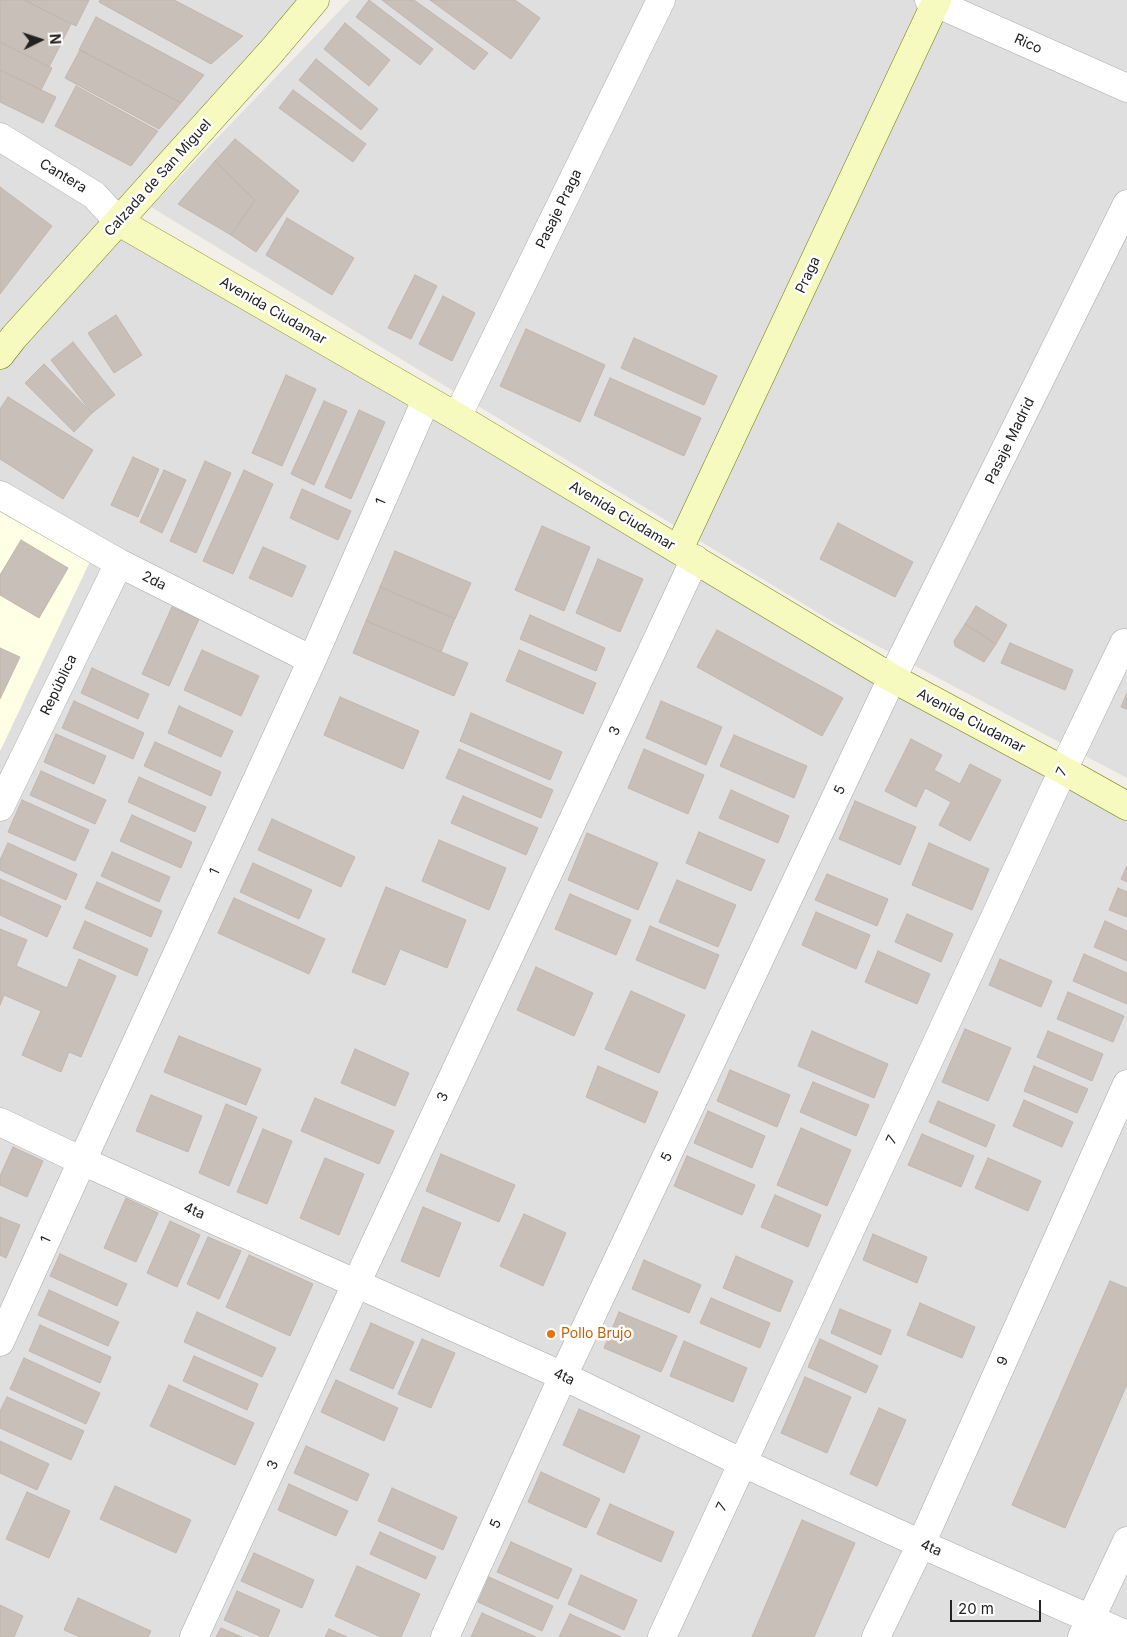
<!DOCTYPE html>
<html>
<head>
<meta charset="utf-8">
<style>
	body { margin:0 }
	#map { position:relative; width:1127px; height:1637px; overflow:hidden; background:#f2efe9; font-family:Inter,sans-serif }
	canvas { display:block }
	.north { position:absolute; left:15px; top:15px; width:50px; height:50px; -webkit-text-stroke:4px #fff; paint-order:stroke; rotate:86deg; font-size:14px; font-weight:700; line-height:20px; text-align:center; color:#222 }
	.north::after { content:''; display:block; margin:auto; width:18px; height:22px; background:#222; clip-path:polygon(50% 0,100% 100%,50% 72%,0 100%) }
	.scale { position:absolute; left:950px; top:1600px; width:91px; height:22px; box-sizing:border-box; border:2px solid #222; border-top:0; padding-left:6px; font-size:15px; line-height:18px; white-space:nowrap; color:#222; -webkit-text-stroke:4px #fff; paint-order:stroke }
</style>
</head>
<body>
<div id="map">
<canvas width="1127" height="1637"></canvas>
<div class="north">N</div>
<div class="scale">20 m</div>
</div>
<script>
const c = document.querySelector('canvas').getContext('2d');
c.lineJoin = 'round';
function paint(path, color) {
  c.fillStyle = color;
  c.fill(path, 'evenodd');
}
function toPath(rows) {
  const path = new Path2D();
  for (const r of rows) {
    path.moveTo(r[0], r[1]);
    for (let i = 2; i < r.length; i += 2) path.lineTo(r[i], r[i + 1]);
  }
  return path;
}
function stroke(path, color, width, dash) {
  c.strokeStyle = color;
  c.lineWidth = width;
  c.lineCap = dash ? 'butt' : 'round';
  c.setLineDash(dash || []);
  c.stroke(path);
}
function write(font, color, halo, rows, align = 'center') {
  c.font = font + ' Inter,sans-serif';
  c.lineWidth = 5;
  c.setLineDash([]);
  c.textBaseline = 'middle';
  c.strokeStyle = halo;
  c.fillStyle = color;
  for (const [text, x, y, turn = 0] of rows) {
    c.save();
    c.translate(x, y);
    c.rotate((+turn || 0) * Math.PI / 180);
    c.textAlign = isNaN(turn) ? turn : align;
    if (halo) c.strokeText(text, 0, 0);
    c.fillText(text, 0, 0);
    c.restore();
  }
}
const residential = toPath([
	[0,0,315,0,120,221,1127,806,1127,1637,0,1637,0,751,90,561,0,511],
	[350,0,1127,0,1127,778,838,625,151,207]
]);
const education = toPath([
	[0,511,90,561,0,751]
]);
const building = toPath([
	[0,0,24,0,71,24,49,67,0,42,0,0],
	[24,0,89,0,76,26,24,0],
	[100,0,174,0,243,36,211,64,99,2,100,0],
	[369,0,433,49,420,65,356,17,369,0],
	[382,0,414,0,488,53,474,70,382,0],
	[430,0,515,0,540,18,511,59,430,0],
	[96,17,204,75,181,103,80,50,79,50,96,17],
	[345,23,390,60,369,86,324,49,345,23],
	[0,42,52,68,41,90,0,70,0,42],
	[80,50,181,103,159,129,65,78,80,50],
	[316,59,378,109,361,130,299,80,316,59],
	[0,70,56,97,43,123,0,102,0,70],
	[76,86,158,131,131,166,55,126,76,86],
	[293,90,366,144,353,162,279,108,293,90],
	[235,139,299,191,256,252,231,235,255,200,215,161,235,139],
	[215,161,255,200,231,235,178,204,215,161],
	[0,187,52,226,0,294,0,187],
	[287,218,354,258,332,295,266,255,287,218],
	[415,275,437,286,411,339,388,328,415,275],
	[443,296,475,313,452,361,419,344,443,296],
	[116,315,142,355,114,373,88,333,116,315],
	[526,329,605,365,580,422,500,386,526,329],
	[634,338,717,376,704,405,621,368,634,338],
	[73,342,115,395,92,413,51,360,73,342],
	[44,364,92,413,74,432,25,383,44,364],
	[286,375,316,389,282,466,252,453,286,375],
	[610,378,701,418,684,456,594,415,610,378],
	[8,397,93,450,63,499,0,459,0,409,8,397],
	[324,401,347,411,314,485,291,474,324,401],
	[359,410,385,422,351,499,325,487,359,410],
	[133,457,159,469,138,517,111,505,133,457],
	[205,461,231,473,196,553,170,541,205,461],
	[164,470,186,480,162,533,140,522,164,470],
	[244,470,273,484,233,574,203,561,244,470],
	[302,489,351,511,338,540,290,518,302,489],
	[838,523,913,562,895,597,820,559,838,523],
	[542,526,590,547,564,611,515,590,542,526],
	[21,540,68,568,39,618,0,595,0,575,21,540],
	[263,547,306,566,292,597,249,578,263,547],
	[395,551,471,583,455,619,380,587,395,551],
	[598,559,643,579,620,632,576,613,598,559],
	[380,587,455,618,441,652,366,621,380,587],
	[976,606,1007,625,996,644,965,624,976,606],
	[172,607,199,619,169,686,142,674,172,607],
	[530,615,605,648,596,671,520,639,530,615],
	[366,621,468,663,454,696,353,653,366,621],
	[965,624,996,644,984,662,955,646,954,641,965,624],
	[717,630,843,698,822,736,697,667,717,630],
	[1010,643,1073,670,1065,690,1001,663,1010,643],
	[0,648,20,657,0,699,0,648],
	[202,650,259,676,241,716,184,690,202,650],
	[519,650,596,683,583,714,506,681,519,650],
	[92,668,149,694,138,719,81,693,92,668],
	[1127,693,1127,709,1121,707,1127,693],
	[340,697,419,731,403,769,324,735,340,697],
	[74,701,144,733,133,759,62,728,74,701],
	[661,701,722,727,706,765,646,738,661,701],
	[179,706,233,731,221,757,168,733,179,706],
	[471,713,562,752,550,780,460,741,471,713],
	[56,734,106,756,94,784,44,762,56,734],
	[734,735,807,766,794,798,720,766,734,735],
	[911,739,942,755,934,770,960,784,970,764,1001,780,970,841,939,825,951,802,925,788,916,807,885,791,911,739],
	[155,742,221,772,211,796,144,766,155,742],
	[459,749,553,790,541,818,446,778,459,749],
	[644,749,704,775,688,814,628,788,644,749],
	[41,771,106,800,95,824,30,795,41,771],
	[139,777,206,807,195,832,128,802,139,777],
	[731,790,789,816,778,843,719,818,731,790],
	[463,796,538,828,526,855,451,823,463,796],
	[22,800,89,830,75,861,8,832,22,800],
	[855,801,916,827,900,865,839,839,855,801],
	[132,815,192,842,181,868,120,841,132,815],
	[272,819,355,857,341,887,258,850,272,819],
	[699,832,765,860,751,891,686,863,699,832],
	[587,833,658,863,638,910,568,880,587,833],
	[439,840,506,868,489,910,422,881,439,840],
	[8,843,77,874,66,900,0,870,0,860,8,843],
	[929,843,989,869,972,910,912,885,929,843],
	[112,852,170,877,159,902,101,876,112,852],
	[253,863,312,890,299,919,240,892,253,863],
	[1127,866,1127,882,1121,879,1127,866],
	[827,874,888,899,877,926,815,900,827,874],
	[0,879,61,906,47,937,0,915,0,879],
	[677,880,736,905,718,947,659,922,677,880],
	[97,882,162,911,151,937,85,908,97,882],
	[386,887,466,920,447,968,400,949,385,985,352,972,386,887],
	[1118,888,1127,892,1127,917,1109,910,1118,888],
	[570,894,631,920,616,955,555,929,570,894],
	[234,898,325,939,309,974,218,933,234,898],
	[816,912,870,935,856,969,802,945,816,912],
	[907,914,953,934,941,962,895,942,907,914],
	[85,921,148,949,137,976,73,948,85,921],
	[1105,921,1127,931,1127,961,1094,947,1105,921],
	[650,926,719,955,705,989,636,960,650,926],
	[0,929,27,940,16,966,67,988,79,959,116,976,81,1057,69,1052,61,1072,22,1055,41,1011,4,995,0,1005,0,929],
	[878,951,930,974,917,1004,865,982,878,951],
	[1084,954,1127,973,1127,1004,1073,981,1084,954],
	[1000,959,1052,981,1041,1007,989,985,1000,959],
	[536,967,593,993,574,1036,517,1010,536,967],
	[631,991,685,1015,659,1073,605,1049,631,991],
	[1068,992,1124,1016,1113,1042,1057,1019,1068,992],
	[965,1029,1011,1048,988,1101,942,1082,965,1029],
	[812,1031,888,1064,874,1098,798,1066,812,1031],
	[1048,1031,1103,1054,1092,1081,1037,1057,1048,1031],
	[179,1036,261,1069,246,1105,164,1072,179,1036],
	[355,1049,409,1073,395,1106,341,1083,355,1049],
	[598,1066,658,1092,645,1123,586,1097,598,1066],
	[1034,1066,1088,1089,1077,1113,1024,1091,1034,1066],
	[730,1070,790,1095,777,1127,717,1101,730,1070],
	[813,1082,869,1105,856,1136,800,1112,813,1082],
	[151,1095,202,1116,188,1152,136,1131,151,1095],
	[315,1098,394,1131,379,1164,301,1131,315,1098],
	[1024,1100,1073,1122,1062,1147,1013,1126,1024,1100],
	[938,1101,995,1125,986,1147,929,1122,938,1101],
	[226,1104,257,1117,229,1186,199,1173,226,1104],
	[708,1111,765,1136,752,1168,694,1143,708,1111],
	[801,1128,851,1150,827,1206,777,1185,801,1128],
	[263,1129,292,1141,267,1204,237,1192,263,1129],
	[922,1134,974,1156,961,1187,908,1165,922,1134],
	[13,1147,43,1161,27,1197,0,1185,0,1176,13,1147],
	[441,1154,515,1185,499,1222,426,1191,441,1154],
	[687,1156,755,1185,742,1215,674,1186,687,1156],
	[325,1158,364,1174,339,1235,300,1218,325,1158],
	[988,1158,1041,1181,1028,1211,975,1188,988,1158],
	[775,1195,821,1215,808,1247,761,1227,775,1195],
	[126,1198,158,1213,136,1262,104,1248,126,1198],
	[423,1207,461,1223,439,1277,401,1261,423,1207],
	[524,1214,566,1233,543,1286,500,1266,524,1214],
	[0,1217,20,1225,6,1258,0,1255,0,1217],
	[170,1221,200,1235,177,1287,147,1273,170,1221],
	[873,1234,927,1257,917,1283,863,1260,873,1234],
	[208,1237,241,1251,219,1299,187,1284,208,1237],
	[60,1254,127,1284,117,1306,50,1276,60,1254],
	[249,1255,313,1284,290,1336,226,1307,249,1255],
	[736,1256,793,1281,780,1312,723,1288,736,1256],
	[644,1260,701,1285,689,1313,632,1289,644,1260],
	[1110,1281,1127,1288,1127,1384,1065,1528,1012,1505,1110,1281],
	[49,1290,119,1322,108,1346,38,1315,49,1290],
	[711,1298,770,1323,760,1348,700,1323,711,1298],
	[920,1303,975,1327,962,1358,907,1335,920,1303],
	[840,1309,891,1330,881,1355,831,1333,840,1309],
	[197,1312,276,1348,262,1377,184,1342,197,1312],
	[619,1312,677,1336,661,1372,604,1348,619,1312],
	[371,1323,414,1342,393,1389,350,1370,371,1323],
	[40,1325,111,1357,100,1383,29,1351,40,1325],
	[422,1339,455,1353,431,1408,398,1394,422,1339],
	[820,1339,878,1366,866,1393,808,1367,820,1339],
	[684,1341,747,1368,733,1402,670,1376,684,1341],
	[194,1356,258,1384,247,1410,183,1381,194,1356],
	[24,1358,100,1393,86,1424,10,1389,24,1358],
	[805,1377,851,1397,827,1453,781,1433,805,1377],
	[336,1380,398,1408,384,1441,321,1412,336,1380],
	[169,1385,254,1423,235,1465,150,1426,169,1385],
	[7,1397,84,1431,71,1460,0,1428,0,1411,7,1397],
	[879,1408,906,1420,877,1486,850,1474,879,1408],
	[579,1409,640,1436,624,1473,563,1445,579,1409],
	[0,1441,49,1464,37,1490,0,1473,0,1441],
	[306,1446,369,1474,357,1501,294,1473,306,1446],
	[541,1472,600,1499,586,1528,528,1502,541,1472],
	[289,1484,348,1511,336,1536,278,1510,289,1484],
	[115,1486,191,1520,176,1553,100,1519,115,1486],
	[392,1488,457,1517,443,1550,378,1521,392,1488],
	[27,1492,70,1511,49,1558,6,1539,27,1492],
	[610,1504,674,1532,661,1562,597,1534,610,1504],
	[802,1520,855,1543,814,1637,752,1637,802,1520],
	[380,1532,436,1557,426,1579,370,1554,380,1532],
	[511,1542,572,1569,558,1599,497,1572,511,1542],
	[254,1553,314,1580,302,1608,241,1581,254,1553],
	[357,1566,420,1594,401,1637,381,1637,335,1616,357,1566],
	[581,1575,637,1600,624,1630,568,1604,581,1575],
	[489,1577,553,1606,542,1631,478,1602,489,1577],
	[237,1591,280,1610,268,1637,262,1637,224,1620,237,1591],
	[78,1598,151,1631,148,1637,80,1637,64,1630,78,1598],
	[0,1605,23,1616,14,1637,0,1637,0,1605],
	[482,1613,536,1637,471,1637,482,1613],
	[570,1614,621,1637,559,1637,570,1614],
	[221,1628,242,1637,216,1637,221,1628],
	[329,1629,347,1637,325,1637,329,1629]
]);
const street = toPath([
	[929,0,1127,88],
	[0,137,94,195,119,222],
	[457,417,661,0],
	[0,495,119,563,312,660],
	[0,807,119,563],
	[0,1122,82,1161,563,1376,743,1463,921,1544,1127,1635],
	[0,1342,82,1161,312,660,426,400],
	[194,1637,356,1284,695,559],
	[445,1637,563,1376,892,678,1127,204],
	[662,1637,1063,770,1124,643],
	[876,1637,921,1544,1127,1084],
	[1082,1637,1127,1541]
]);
const secondary = toPath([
	[119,222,457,417,892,678,1063,770,1127,806],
	[0,355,14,337,271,52,315,0],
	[679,549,937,0]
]);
const markers = [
	[551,1334,5,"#e8710a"]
];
const streetNames = [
	["Rico",1028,44,24],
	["Cantera",63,176,31],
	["Calzada de San Miguel",158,178,-48],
	["Pasaje Praga",559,209,-64],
	["Praga",808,275,-65],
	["Avenida Ciudamar",273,311,30],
	["Pasaje Madrid",1010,441,-64],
	["1",381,502,-66],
	["Avenida Ciudamar",622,516,31],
	["2da",154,581,27],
	["República",59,685,-64],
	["Avenida Ciudamar",971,721,28],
	["3",615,731,-65],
	["7",1062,772,-65],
	["5",840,790,-65],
	["1",215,872,-65],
	["3",443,1097,-65],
	["7",892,1140,-65],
	["5",667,1157,-65],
	["4ta",194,1211,24],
	["1",46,1240,-66],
	["9",1003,1361,-66],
	["4ta",564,1377,25],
	["3",273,1465,-65],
	["7",722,1507,-65],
	["5",496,1524,-66],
	["4ta",931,1548,24]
];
const foodNames = [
	["Pollo Brujo",561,1334]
];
paint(residential, '#e0dfdf');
paint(education, '#ffffe5');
paint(building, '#c7bfb8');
stroke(building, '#c4b6ab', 1);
stroke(street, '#a9a9a9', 29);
stroke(secondary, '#707d05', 29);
stroke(street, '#fff', 28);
stroke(secondary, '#f7fabf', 28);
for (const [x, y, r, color] of markers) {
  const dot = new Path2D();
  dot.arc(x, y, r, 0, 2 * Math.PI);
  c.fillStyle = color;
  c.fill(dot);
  stroke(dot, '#fff', 2);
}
write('14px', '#222', '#fff', streetNames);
write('14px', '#c56008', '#fff', foodNames, 'left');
</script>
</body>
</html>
